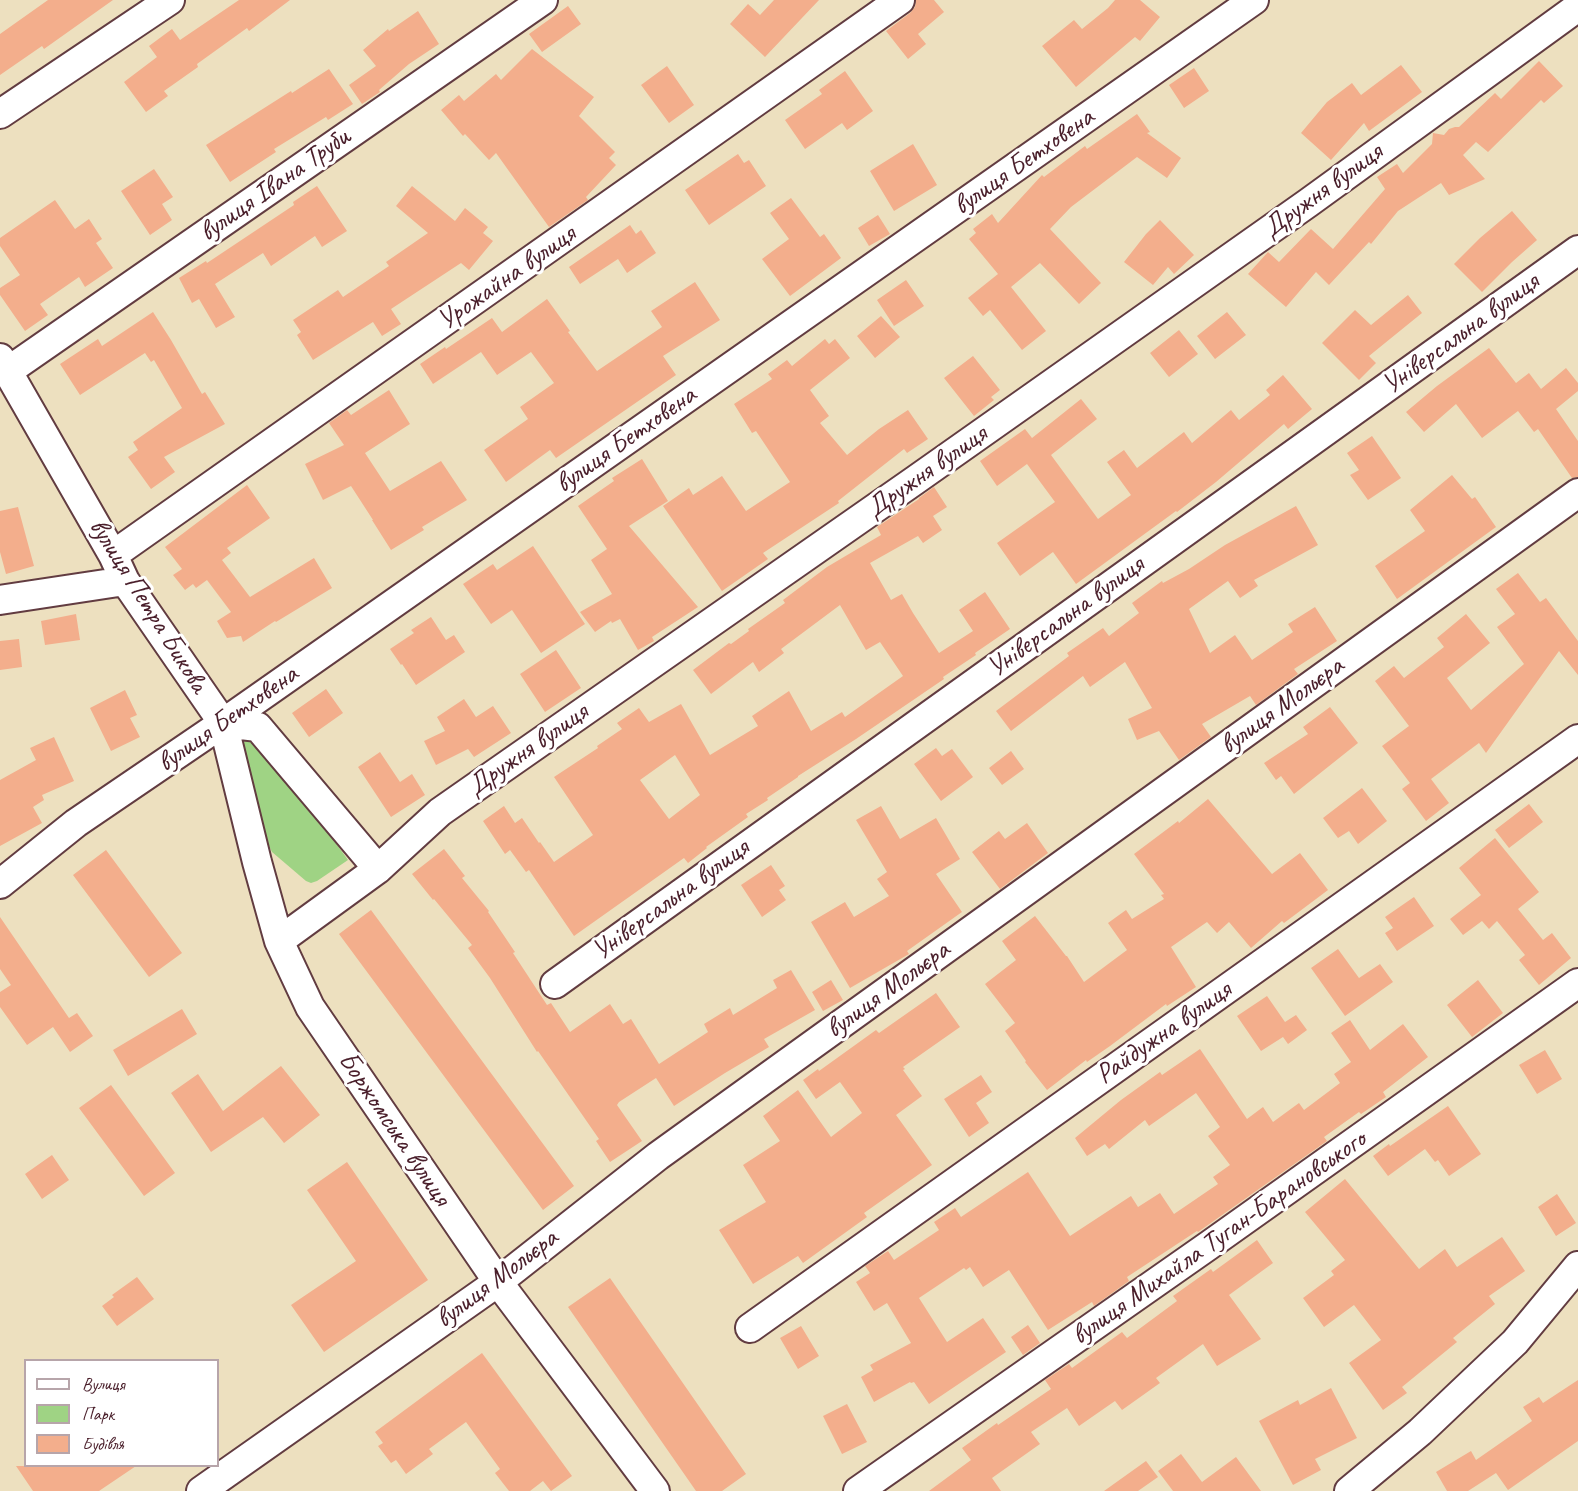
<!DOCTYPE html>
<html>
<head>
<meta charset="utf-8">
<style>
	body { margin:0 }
	#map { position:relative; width:1578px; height:1491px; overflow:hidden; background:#ede0bf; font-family:Caveat,sans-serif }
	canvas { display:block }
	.legend { position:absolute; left:24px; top:1359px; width:195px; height:108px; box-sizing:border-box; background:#fff; border:2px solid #b7a5aa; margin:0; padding:8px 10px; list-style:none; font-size:18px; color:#4a1f2b }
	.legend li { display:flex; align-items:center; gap:12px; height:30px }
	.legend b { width:30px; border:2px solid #b7a5aa }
</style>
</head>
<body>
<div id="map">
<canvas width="1578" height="1491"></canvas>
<ul class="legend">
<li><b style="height:8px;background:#fff"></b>Вулиця</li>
<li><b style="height:16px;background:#9fd384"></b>Парк</li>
<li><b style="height:16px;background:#f3ae8c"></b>Будівля</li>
</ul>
</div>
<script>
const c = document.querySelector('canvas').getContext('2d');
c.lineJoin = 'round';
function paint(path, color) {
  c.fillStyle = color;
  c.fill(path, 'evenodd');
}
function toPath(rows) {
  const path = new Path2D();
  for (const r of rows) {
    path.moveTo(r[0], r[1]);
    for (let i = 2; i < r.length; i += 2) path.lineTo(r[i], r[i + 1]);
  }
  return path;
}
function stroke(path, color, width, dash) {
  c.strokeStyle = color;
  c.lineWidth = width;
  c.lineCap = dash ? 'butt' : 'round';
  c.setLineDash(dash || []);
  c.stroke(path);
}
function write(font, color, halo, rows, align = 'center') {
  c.font = font + ' Caveat,sans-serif';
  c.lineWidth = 6;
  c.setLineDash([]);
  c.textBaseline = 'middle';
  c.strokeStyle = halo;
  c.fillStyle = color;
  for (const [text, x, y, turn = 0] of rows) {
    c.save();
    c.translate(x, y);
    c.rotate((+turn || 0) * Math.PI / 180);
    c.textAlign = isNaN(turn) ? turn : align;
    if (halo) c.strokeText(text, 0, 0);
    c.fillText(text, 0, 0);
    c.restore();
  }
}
const green = toPath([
	[253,736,260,738,348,860,317,881,311,883,306,881,272,852,267,842,241,747,245,741]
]);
const building = toPath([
	[48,0,113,0,44,49,42,46,0,75,0,34],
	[239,0,290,0,249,31,247,28,197,64,198,67,164,91,168,96,146,112,124,82,157,57,149,46,172,29,180,40],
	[774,0,819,0,765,57,730,24,748,4,760,15],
	[916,0,934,0,944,12,918,34,926,44,908,59,886,31,910,13,915,7],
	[1115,0,1140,0,1160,17,1140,41,1135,37,1076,87,1042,46,1074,20,1082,29,1108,8],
	[568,6,581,24,542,52,529,34],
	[418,11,439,44,409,64,379,90,380,92,362,104,349,85,376,66,363,50,388,29,389,31],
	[532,49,594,97,579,116,615,152,609,158,616,165,586,197,588,200,549,227,496,153,489,160,465,134,463,136,441,110,459,95,464,101,496,74,501,80],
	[1539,61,1563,86,1544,103,1541,100,1488,152,1476,142,1463,155,1485,179,1449,195,1441,183,1398,211,1371,244,1369,242,1329,285,1316,272,1286,307,1248,274,1268,252,1279,262,1311,229,1333,249,1385,189,1377,177,1397,164,1403,173,1432,144,1433,133,1444,135,1449,129,1455,127,1459,127,1495,93,1501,99],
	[1401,65,1422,92,1369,131,1364,123,1331,160,1301,133,1327,102,1352,83,1361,95],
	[667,66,694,105,669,123,641,85],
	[1194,68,1209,91,1184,108,1169,85],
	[329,69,353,104,328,120,326,117,274,149,276,152,230,182,206,145,291,91,292,93],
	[845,71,873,111,847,130,842,123,805,149,785,120,822,94,819,90],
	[1137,114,1150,132,1147,133,1181,158,1167,178,1137,157,1071,207,1050,229,1101,283,1079,304,1040,263,1011,287,1046,331,1022,350,990,310,983,316,968,298,998,274,969,239,976,233,973,229,992,214,998,223,1042,175,1044,177,1085,146,1087,149],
	[913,144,937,185,894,211,870,171],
	[738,154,744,163,749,160,766,186,709,225,685,190],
	[154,169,173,197,162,204,172,220,150,235,121,191],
	[317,186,347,231,322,247,315,236,271,266,263,253,215,284,235,317,216,328,199,299,192,303,179,278,206,261,207,263,294,205,293,202],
	[412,186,455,221,465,208,488,227,483,233,493,241,469,270,461,263,391,309,401,324,382,336,373,322,313,360,297,335,301,332,293,320,338,290,343,297,389,266,386,262,428,233,396,206],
	[791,198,820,237,824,234,841,258,790,296,762,259,789,239,770,213],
	[55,200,75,229,89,219,102,239,96,243,113,268,85,287,79,277,40,304,48,315,25,331,0,295,0,288,20,275,0,246,0,238],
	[1512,211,1537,240,1512,262,1482,292,1454,264,1480,238],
	[878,215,890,234,869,246,858,228],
	[1160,220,1194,255,1174,274,1168,267,1153,285,1124,262,1146,234],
	[630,225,636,234,641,230,656,253,627,273,618,259,580,284,569,267],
	[906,280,924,306,894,326,877,300],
	[695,282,720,320,663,356,676,375,556,458,550,450,506,482,484,450,528,419,520,407,554,383,531,352,497,375,481,352,433,384,420,364,445,347,446,349,492,318,502,332,547,299,570,331,568,332,597,371,662,327,651,311],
	[1408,295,1422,313,1369,356,1376,363,1359,380,1322,343,1355,310,1371,325],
	[153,312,171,340,202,394,205,392,225,424,164,457,175,472,151,489,128,457,138,450,133,442,182,408,154,360,151,362,145,353,80,395,60,364,98,339,102,346],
	[1227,312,1246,335,1215,359,1197,336],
	[881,316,900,337,875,358,857,336],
	[1179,330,1198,354,1169,377,1150,353],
	[825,339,829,344,835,339,850,358,810,390,829,416,820,423,847,455,879,429,908,410,928,439,907,453,904,449,838,501,839,503,763,553,768,559,722,591,663,506,689,488,693,495,722,476,746,511,790,482,756,431,752,433,734,404,772,379,768,374,787,360,792,366],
	[1489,348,1516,383,1529,373,1541,389,1566,368,1578,383,1578,391,1556,409,1578,441,1578,477,1572,478,1538,429,1534,432,1518,411,1482,438,1456,404,1424,432,1406,412,1437,386],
	[973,356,1000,390,991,397,994,400,974,416,944,378],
	[1283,375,1312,409,1288,429,1284,424,1216,482,1177,512,1176,511,1076,584,1053,552,1020,576,997,543,1055,502,1027,464,997,486,980,461,1025,429,1032,438,1081,399,1097,419,1051,455,1098,519,1131,495,1107,462,1124,450,1137,468,1184,432,1192,443,1231,410,1239,420,1270,395,1266,390],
	[389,390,410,424,365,453,390,491,441,461,467,500,422,527,424,530,391,550,372,520,373,520,351,486,323,500,305,464,344,445,329,423,347,410,351,415],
	[1372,436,1401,478,1368,500,1350,475,1359,470,1347,453],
	[642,459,668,501,629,526,698,607,652,637,654,641,638,650,620,619,612,623,611,621,595,632,580,612,612,594,591,560,607,549,578,506,614,481,612,478],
	[1452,475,1472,499,1475,497,1496,527,1397,599,1375,566,1425,531,1410,510],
	[247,485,270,518,227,548,231,553,222,560,250,597,314,558,332,588,276,622,275,621,243,642,241,636,227,638,217,621,231,612,207,580,196,588,193,584,185,590,173,575,182,569,165,547],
	[934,487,947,507,933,516,942,530,923,543,918,536,870,563,891,600,902,594,913,613,939,653,973,631,959,610,985,592,1010,629,975,653,976,655,943,677,944,679,856,739,798,776,798,777,767,798,768,800,746,814,748,817,706,847,707,848,688,863,684,858,574,936,529,870,526,872,510,850,505,854,483,821,504,806,515,823,522,818,539,843,540,842,554,862,593,835,554,777,598,748,597,746,622,729,617,723,639,708,649,722,681,704,710,755,758,726,752,716,789,691,811,731,842,712,845,717,903,676,880,642,866,650,840,605,781,649,784,653,759,672,753,662,711,694,693,670,729,643,731,644,749,631,748,629,785,603,783,600,827,567,881,535,877,527,919,499,919,498],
	[675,755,700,795,669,819,640,780],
	[1296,506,1318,545,1254,580,1258,586,1240,598,1228,581,1189,609,1210,653,1235,635,1252,660,1293,632,1288,624,1315,607,1337,641,1294,669,1298,674,1256,705,1250,696,1202,724,1211,737,1179,760,1159,731,1137,740,1128,719,1152,708,1125,662,1090,687,1083,676,1011,731,996,711,1069,656,1067,653,1103,628,1109,636,1139,613,1132,603,1162,581,1163,583,1189,569,1225,545],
	[18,507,34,566,6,574,0,552,0,511],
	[533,546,585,624,541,653,512,610,491,624,463,584,493,564,497,570],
	[1518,573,1540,602,1546,598,1578,641,1578,675,1559,651,1486,753,1479,743,1431,779,1449,803,1426,821,1402,789,1410,783,1382,746,1409,726,1375,681,1394,666,1404,678,1444,647,1437,638,1466,614,1490,643,1447,678,1471,710,1524,664,1497,627,1515,614,1496,589],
	[76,614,80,640,45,645,41,621],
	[431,617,446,640,454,635,465,652,416,685,402,664,401,665,390,649,414,633,411,630],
	[19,639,22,667,0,670,0,641],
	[556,650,581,688,545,712,520,674],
	[326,689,343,713,309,737,292,713],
	[125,690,137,715,130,718,140,737,111,751,90,708],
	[464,699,476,717,493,706,511,733,474,757,468,749,436,765,424,741,445,731,437,717],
	[1330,707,1358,743,1294,794,1281,776,1276,780,1264,763,1308,734,1303,727],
	[54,737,74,781,42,795,44,800,33,807,42,823,0,846,0,780,36,760,30,748],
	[936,748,942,756,952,749,973,777,941,801,914,764],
	[1011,751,1024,769,1002,785,989,768],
	[380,752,400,782,412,774,425,795,391,817,358,767],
	[1362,788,1387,821,1358,844,1349,831,1338,838,1323,818],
	[1208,799,1272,874,1300,853,1328,890,1284,923,1282,921,1251,948,1229,922,1217,933,1207,922,1171,947,1196,987,1167,1006,1166,1004,1110,1046,1087,1062,1086,1060,1047,1090,1025,1062,1026,1061,1005,1031,1015,1023,985,984,1016,960,1002,941,1035,916,1066,956,1067,956,1084,982,1127,950,1108,923,1126,910,1132,919,1164,899,1161,895,1164,894,1134,854,1178,821,1179,823],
	[1529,804,1543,822,1509,848,1495,830],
	[881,806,900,839,936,818,960,859,936,874,962,912,907,951,909,954,850,988,811,922,845,902,854,917,889,896,877,879,887,872,856,820],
	[1027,823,1048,853,1000,889,972,852,999,831,1005,839],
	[1495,838,1539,892,1518,909,1543,940,1552,933,1571,958,1539,985,1519,960,1525,955,1497,921,1489,929,1482,921,1463,935,1450,919,1481,895,1459,868],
	[444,849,465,876,462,878,489,911,488,912,515,952,513,953,547,1005,551,1003,570,1032,610,1004,623,1024,631,1019,659,1064,708,1032,704,1024,730,1008,733,1015,777,988,773,980,791,970,815,1010,764,1039,769,1047,725,1073,674,1106,656,1078,619,1102,617,1105,642,1141,610,1162,596,1141,599,1139,538,1051,537,1052,490,978,468,948,472,945,434,899,433,900,412,874],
	[106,850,182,953,149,977,73,875],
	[771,865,785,886,779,890,786,900,762,917,741,885],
	[1414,897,1434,926,1397,951,1385,933,1393,928,1385,917],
	[371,910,574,1186,543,1210,339,934],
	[0,917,69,1018,77,1013,93,1036,70,1052,53,1027,27,1045,0,1007,0,992,11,985,0,969],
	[1338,949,1359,978,1380,964,1393,982,1345,1016,1311,968],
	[831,980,843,1000,823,1011,812,992],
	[1478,980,1503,1013,1472,1037,1447,1005],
	[936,993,960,1027,903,1067,905,1069,903,1070,922,1096,896,1115,932,1165,864,1213,867,1217,803,1263,798,1256,753,1284,719,1230,766,1202,743,1165,780,1141,763,1116,798,1090,831,1137,862,1113,840,1082,816,1099,803,1080,818,1069,819,1071,876,1030,879,1033],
	[1267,996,1285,1022,1296,1015,1307,1030,1288,1044,1283,1037,1261,1051,1237,1016],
	[182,1009,197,1034,128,1076,113,1050],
	[1350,1020,1370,1050,1403,1024,1428,1057,1383,1092,1386,1097,1361,1114,1359,1112,1324,1137,1327,1141,1198,1232,1197,1231,1127,1277,1129,1281,1094,1306,1092,1302,1048,1330,1009,1270,983,1287,970,1267,966,1270,964,1268,919,1298,947,1342,983,1318,1006,1352,929,1404,914,1382,911,1383,910,1382,874,1402,861,1377,873,1370,870,1365,911,1343,887,1303,874,1311,856,1282,870,1273,865,1266,888,1251,894,1260,939,1230,934,1222,955,1208,961,1217,1028,1172,1070,1236,1131,1196,1138,1207,1160,1193,1174,1214,1218,1184,1213,1177,1230,1165,1208,1136,1220,1127,1196,1093,1149,1126,1145,1120,1109,1149,1105,1144,1087,1156,1075,1138,1121,1100,1160,1072,1162,1075,1200,1049,1247,1119,1263,1107,1273,1122,1299,1103,1304,1110,1340,1083,1334,1074,1351,1062,1331,1033],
	[1545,1050,1562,1079,1537,1094,1519,1065],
	[281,1066,320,1115,284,1143,263,1117,211,1152,171,1093,198,1074,223,1111],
	[981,1075,992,1092,976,1103,989,1123,969,1137,944,1099],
	[111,1085,175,1173,144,1196,79,1108],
	[1448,1106,1481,1154,1449,1176,1438,1160,1435,1162,1425,1149,1388,1176,1373,1156,1389,1144,1390,1146],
	[52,1155,69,1180,42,1199,25,1174],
	[347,1162,428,1280,324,1352,291,1305,356,1261,307,1190],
	[1345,1179,1419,1269,1445,1249,1457,1267,1502,1237,1525,1271,1489,1296,1495,1304,1453,1338,1457,1342,1402,1387,1407,1393,1383,1410,1349,1363,1381,1340,1354,1305,1324,1327,1303,1298,1334,1275,1331,1271,1345,1260,1305,1212],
	[1557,1194,1576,1223,1556,1236,1538,1207],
	[1257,1240,1273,1263,1229,1295,1261,1339,1217,1366,1203,1344,1156,1378,1160,1383,1122,1410,1115,1401,1079,1426,1067,1408,1031,1432,1040,1444,992,1478,1001,1491,929,1491,971,1460,962,1448,997,1423,998,1425,1051,1389,1045,1380,1069,1364,1072,1368,1122,1332,1127,1338,1177,1301,1173,1296,1211,1269,1213,1272],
	[137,1277,154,1299,117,1326,102,1306,114,1297,112,1295],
	[610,1278,746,1474,722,1491,696,1491,568,1307],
	[1028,1325,1040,1343,1023,1355,1011,1337],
	[801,1326,819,1356,798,1369,780,1338],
	[482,1353,572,1476,551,1491,543,1481,530,1491,509,1491,495,1473,500,1469,466,1422,429,1449,433,1454,406,1474,396,1460,391,1463,378,1446,383,1443,375,1432],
	[1578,1380,1578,1441,1508,1490,1496,1473,1468,1491,1447,1491,1436,1472,1471,1451,1476,1460,1532,1421,1523,1407,1539,1397,1543,1403],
	[1331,1388,1357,1438,1315,1459,1321,1470,1293,1485,1259,1421,1298,1400,1300,1405],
	[847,1404,867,1442,842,1454,823,1416],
	[1181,1454,1202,1482,1236,1457,1261,1491,1173,1491,1158,1471],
	[1146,1461,1158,1477,1138,1491,1104,1491],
	[16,1466,136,1466,99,1491,33,1491]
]);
const minor = toPath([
	[0,114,170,0],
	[0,358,113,555,125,581,223,723,258,727,378,869],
	[8,371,543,0],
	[113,555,900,0],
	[0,600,125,581],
	[223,723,257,862,279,941,310,1007,498,1282,655,1491],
	[0,884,76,823,223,723,1254,0],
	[279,941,378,869,440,812,914,481,1308,203,1578,7],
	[555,984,1578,250],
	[750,1328,1578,739],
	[201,1491,498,1282,658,1156,1578,493],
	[858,1491,1208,1246,1578,983],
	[1349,1491,1420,1432,1515,1342,1578,1266]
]);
const streetNames = [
	["вулиця Бетховена",1024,162,-35],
	["вулиця Івана Труби",275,185,-35],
	["Дружня вулиця",1323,191,-36],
	["Урожайна вулиця",507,278,-35],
	["Універсальна вулиця",1461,334,-36],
	["вулиця Бетховена",626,440,-35],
	["Дружня вулиця",927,472,-35],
	["вулиця Петра Бикова",148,606,58],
	["Універсальна вулиця",1066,617,-36],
	["вулиця Мольєра",1282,706,-36],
	["вулиця Бетховена",228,719,-35],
	["Дружня вулиця",528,750,-35],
	["Універсальна вулиця",671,900,-36],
	["вулиця Мольєра",888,990,-36],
	["Райдужна вулиця",1164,1033,-35],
	["Боржомська вулиця",394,1129,56],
	["вулиця Михайла Туган-Барановського",1219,1238,-35],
	["вулиця Мольєра",497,1279,-37]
];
paint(green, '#9fd384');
paint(building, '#f3ae8c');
stroke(minor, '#623c41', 32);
stroke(minor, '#fff', 28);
write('28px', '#4a1f2b', '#fff', streetNames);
</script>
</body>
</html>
